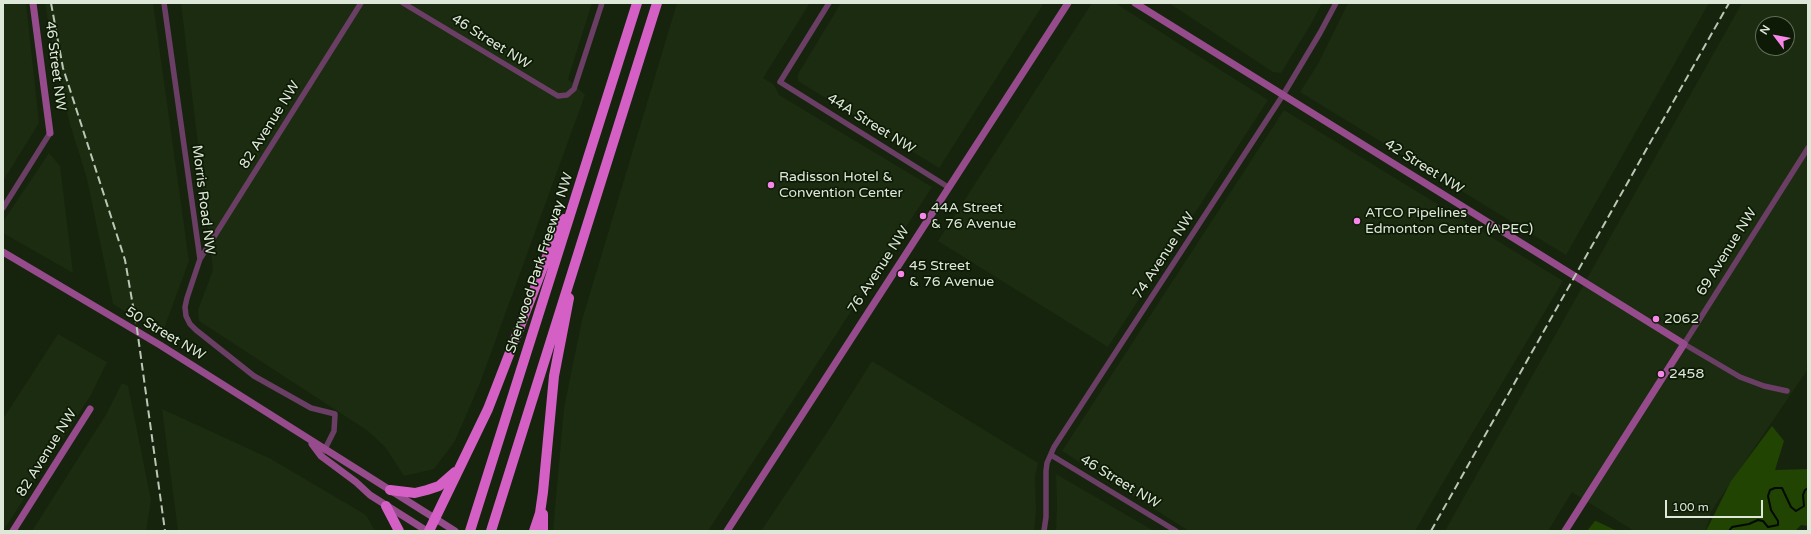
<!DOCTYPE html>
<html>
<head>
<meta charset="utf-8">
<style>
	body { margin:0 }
	#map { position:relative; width:1811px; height:534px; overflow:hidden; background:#16240d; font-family:"Varela Round",sans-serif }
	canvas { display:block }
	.frame { position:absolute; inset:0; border:4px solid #dee8d9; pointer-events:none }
	.north { position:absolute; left:1755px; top:16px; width:40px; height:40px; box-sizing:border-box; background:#0d1a05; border:1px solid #616c5a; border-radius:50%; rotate:302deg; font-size:11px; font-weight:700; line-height:16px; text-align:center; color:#dee8d9 }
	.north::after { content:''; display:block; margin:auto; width:14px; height:18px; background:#f987e9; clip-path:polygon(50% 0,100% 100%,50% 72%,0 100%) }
	.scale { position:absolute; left:1665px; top:500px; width:98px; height:18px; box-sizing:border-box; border:2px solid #dee8d9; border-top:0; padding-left:5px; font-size:12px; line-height:14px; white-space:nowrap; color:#dee8d9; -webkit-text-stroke:3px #0d1a05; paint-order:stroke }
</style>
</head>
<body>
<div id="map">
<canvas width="1811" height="534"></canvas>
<div class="frame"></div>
<div class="north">N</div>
<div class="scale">100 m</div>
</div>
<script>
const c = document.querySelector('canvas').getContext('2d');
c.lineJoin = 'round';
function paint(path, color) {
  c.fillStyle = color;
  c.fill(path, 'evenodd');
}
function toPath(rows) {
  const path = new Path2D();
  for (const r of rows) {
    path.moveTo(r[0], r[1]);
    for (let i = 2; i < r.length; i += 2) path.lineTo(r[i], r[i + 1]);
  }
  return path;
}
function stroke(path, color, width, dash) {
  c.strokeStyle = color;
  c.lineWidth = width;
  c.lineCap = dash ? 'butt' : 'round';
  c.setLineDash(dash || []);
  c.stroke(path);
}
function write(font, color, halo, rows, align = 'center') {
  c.font = font + ' "Varela Round",sans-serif';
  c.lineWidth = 3.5;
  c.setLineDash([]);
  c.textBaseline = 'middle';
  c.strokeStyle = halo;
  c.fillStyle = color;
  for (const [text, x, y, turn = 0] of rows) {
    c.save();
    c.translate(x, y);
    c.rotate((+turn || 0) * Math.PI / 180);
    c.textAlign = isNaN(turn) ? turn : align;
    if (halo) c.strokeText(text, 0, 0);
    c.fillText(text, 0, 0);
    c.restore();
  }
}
const built = toPath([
	[3,3,26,3,39,123,3,181],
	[45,3,153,3,189,261,162,334,113,304,87,179,70,124,56,67],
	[181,3,592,3,568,79,585,95,480,383,455,441,434,469,404,476,386,448,368,431,199,321,198,310,213,270],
	[677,3,810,3,763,78,774,85,779,95,932,187,708,531,553,531,564,408,582,320],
	[841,3,1044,3,939,168,798,81,798,74],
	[1092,3,1115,3,1268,100,1108,347,938,241],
	[1169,3,1322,3,1311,24,1281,73,1273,72],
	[1348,3,1709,3,1566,255,1300,92,1318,64],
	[1742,3,1808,3,1808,363,1806,366,1808,369,1710,513,1710,517,1705,531,1634,531,1572,492,1548,531,1445,531],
	[1763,24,1787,24,1787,48,1763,48],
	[1284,110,1563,281,1448,474,1415,531,1189,531,1062,451],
	[49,153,60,166,73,273,3,233,3,222,6,217],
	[58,334,107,362,91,395,3,531,3,419],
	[872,361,1038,463,1035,476,1036,509,1034,531,761,531,830,428],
	[122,383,128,386,151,500,146,531,32,531,107,413],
	[162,409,271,459,366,515,375,531,178,531],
	[1056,474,1154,531,1056,531,1057,505]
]);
const green = toPath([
	[1772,426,1784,441,1775,470,1808,469,1808,526,1801,525,1795,531,1706,531,1731,481],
	[1595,521,1596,521,1617,531,1587,531]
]);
const stream = toPath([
	[1729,531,1732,527,1749,524,1758,520,1763,521,1768,527,1778,525,1778,521,1771,510,1768,496,1770,490,1775,488,1782,488,1791,507,1796,511,1804,506,1803,495,1805,490,1808,488]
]);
const street = toPath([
	[164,3,200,259,187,298,185,307,186,316,190,324,196,330,254,376,311,408,335,414,334,431,324,451],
	[403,3,558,96,567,95,574,89,602,3],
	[829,3,780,82,948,187],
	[3,208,50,133],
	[200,259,361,3],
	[1787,391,1764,386,1740,377,1684,344,1808,148],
	[1051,455,1176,531],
	[1044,531,1046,517,1046,471,1047,463,1054,447,1283,95,1320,33,1336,3]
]);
const secondary = toPath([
	[33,3,50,133],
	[1135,3,1684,344,1565,531],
	[3,252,160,345,455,531],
	[312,444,321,456,356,482,370,495,427,531],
	[13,531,90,409],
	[727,531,1068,3]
]);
const highway = toPath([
	[390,490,415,493,427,490,439,486,455,472],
	[386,506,399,531],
	[429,531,488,409,558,228,564,219],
	[470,531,637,3],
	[491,531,657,3],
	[534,531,540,513,543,492,554,376,569,298],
	[543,531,543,514]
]);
const rail = toPath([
	[51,3,63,68,125,260,137,329,165,531],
	[1431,531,1729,3]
]);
const markers = [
	[771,185,4,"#f987e9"],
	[923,216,4,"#f987e9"],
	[1357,221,4,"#f987e9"],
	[901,274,4,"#f987e9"],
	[1656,319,4,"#f987e9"],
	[1661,374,4,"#f987e9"]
];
const streetNames = [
	["46 Street NW",491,42,32],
	["46 Street NW",55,66,83],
	["44A Street NW",871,124,32],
	["82 Avenue NW",270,125,-58],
	["42 Street NW",1424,167,32],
	["Morris Road NW",203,200,83],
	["69 Avenue NW",1727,252,-58],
	["74 Avenue NW",1164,256,-57],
	["Sherwood Park Freeway NW",540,263,-72],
	["76 Avenue NW",879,270,-57],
	["50 Street NW",165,334,31],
	["82 Avenue NW",47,453,-58],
	["46 Street NW",1120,482,31]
];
const poiNames = [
	["Radisson Hotel &",779,177],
	["Convention Center",779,193],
	["44A Street",931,208],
	["& 76 Avenue",931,224],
	["ATCO Pipelines",1365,213],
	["Edmonton Center (APEC)",1365,229],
	["45 Street",909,266],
	["& 76 Avenue",909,282],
	["2062",1664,319],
	["2458",1669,374]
];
paint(built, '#1b2c10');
paint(green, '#214403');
stroke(stream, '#010900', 2);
stroke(street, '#6b3e65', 5.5);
stroke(secondary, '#964c8c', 7);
stroke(highway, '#d460c6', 10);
stroke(rail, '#bcc6b6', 2, [8, 4]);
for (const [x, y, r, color] of markers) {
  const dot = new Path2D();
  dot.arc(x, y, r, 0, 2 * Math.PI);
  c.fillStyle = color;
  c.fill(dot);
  stroke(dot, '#0d1a05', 1.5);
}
write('14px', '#dee8d9', '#0d1a05', streetNames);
write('14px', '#dee8d9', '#0d1a05', poiNames, 'left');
</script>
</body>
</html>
